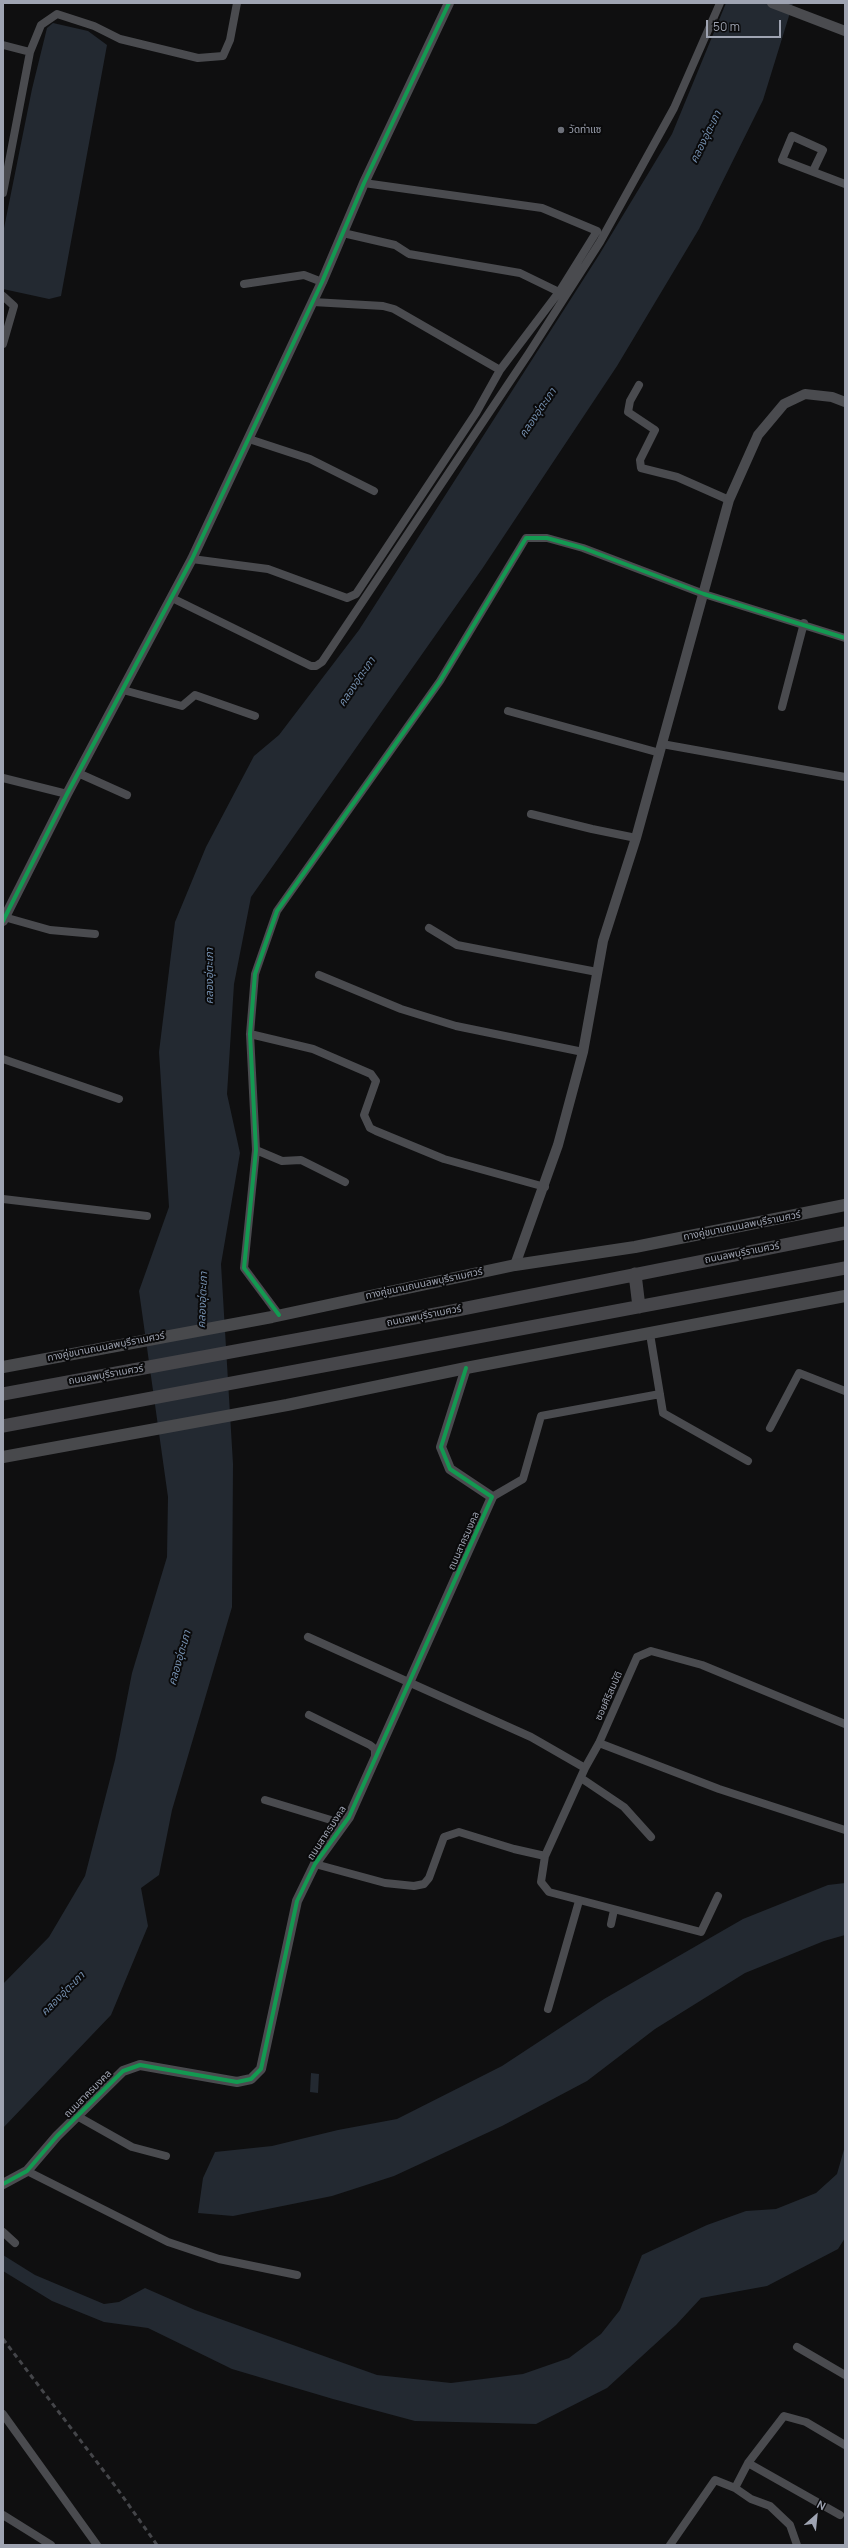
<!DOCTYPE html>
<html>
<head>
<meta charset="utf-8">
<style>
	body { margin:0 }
	#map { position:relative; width:848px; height:2548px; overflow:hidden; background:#0f0f10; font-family:Manrope,sans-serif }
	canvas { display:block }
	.frame { position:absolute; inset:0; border:4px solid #9fa4b2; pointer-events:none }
	.north { position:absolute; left:796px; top:2496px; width:40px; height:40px; -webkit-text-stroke:3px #0a0a0b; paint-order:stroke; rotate:27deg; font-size:11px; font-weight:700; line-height:16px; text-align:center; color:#9fa4b2 }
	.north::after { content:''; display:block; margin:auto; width:14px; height:18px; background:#9fa4b2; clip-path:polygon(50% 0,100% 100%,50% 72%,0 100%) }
	.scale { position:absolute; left:706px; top:20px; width:75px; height:18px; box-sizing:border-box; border:2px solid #9fa4b2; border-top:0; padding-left:5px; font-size:12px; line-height:14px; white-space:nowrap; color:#9fa4b2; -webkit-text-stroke:3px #0a0a0b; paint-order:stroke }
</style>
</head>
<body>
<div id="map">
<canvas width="848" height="2548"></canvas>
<div class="frame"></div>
<div class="north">N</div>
<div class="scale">50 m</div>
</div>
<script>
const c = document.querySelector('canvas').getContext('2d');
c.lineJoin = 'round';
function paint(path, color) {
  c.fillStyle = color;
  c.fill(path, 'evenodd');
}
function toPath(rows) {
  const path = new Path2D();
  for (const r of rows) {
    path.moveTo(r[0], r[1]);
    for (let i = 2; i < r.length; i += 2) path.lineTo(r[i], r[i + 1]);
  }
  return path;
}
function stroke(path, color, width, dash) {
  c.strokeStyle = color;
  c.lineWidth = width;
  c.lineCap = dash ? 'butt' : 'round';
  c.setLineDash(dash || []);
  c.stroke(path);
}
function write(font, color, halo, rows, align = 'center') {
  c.font = font + ' Manrope,"Noto Sans Thai",sans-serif';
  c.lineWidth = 4;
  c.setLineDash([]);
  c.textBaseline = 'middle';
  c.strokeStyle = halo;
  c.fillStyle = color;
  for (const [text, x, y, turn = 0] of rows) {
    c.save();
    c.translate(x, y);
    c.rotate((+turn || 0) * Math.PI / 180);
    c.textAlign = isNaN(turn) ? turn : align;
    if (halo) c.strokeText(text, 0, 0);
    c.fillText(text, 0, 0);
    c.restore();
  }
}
const water = toPath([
	[726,3,793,3,763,100,699,229,617,366,482,569,251,897,234,984,227,1094,240,1153,221,1264,233,1464,232,1607,172,1810,159,1875,141,1888,148,1926,111,2015,3,2128,3,1984,49,1937,85,1876,115,1760,132,1673,167,1557,168,1497,139,1291,169,1207,159,1052,175,922,206,847,254,756,279,735,359,630,599,255,672,134],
	[53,23,88,31,107,45,61,296,49,299,3,289,3,233,32,89,47,28],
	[845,1883,845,1935,824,1941,745,1973,655,2029,587,2081,502,2126,394,2176,332,2196,233,2216,198,2213,203,2178,215,2152,272,2146,338,2130,397,2119,502,2066,604,1999,743,1919,828,1885],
	[311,2073,319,2074,318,2093,310,2092],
	[845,2146,845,2238,838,2249,767,2286,701,2298,676,2325,607,2388,536,2424,415,2421,333,2399,232,2369,148,2328,104,2322,52,2301,3,2271,3,2255,35,2275,104,2304,119,2302,145,2288,195,2310,377,2375,451,2383,523,2374,569,2358,601,2334,620,2310,642,2255,707,2225,746,2211,776,2209,816,2193,837,2174]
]);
const minor = toPath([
	[3,45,30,52],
	[813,171,823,150,792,136,782,160,845,184],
	[3,193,30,52,41,25,57,14,94,26,120,39,198,58,223,56,230,40,237,3],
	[343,233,395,245,409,254,520,273,559,292],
	[244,284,304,275,322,282],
	[3,296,14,306,3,344],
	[313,302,383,306,394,309,500,370],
	[639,385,630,401,628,412,655,430,640,460,641,468,677,477,729,500],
	[249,439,310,459,374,491],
	[192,559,268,569,347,598,356,594,476,413,500,370,559,292,597,231,542,208,364,183],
	[172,598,311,666,316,666,322,662,529,353,600,242,674,108,720,3],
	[123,690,182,706,195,695,255,716],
	[782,707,804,623],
	[508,711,660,753],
	[662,744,845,777],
	[78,773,127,795],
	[3,778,67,794],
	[531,814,592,829,636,838],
	[4,917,50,930,95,934],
	[429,928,457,945,597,972],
	[319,975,401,1009,456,1026,583,1052],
	[250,1034,313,1049,371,1074,376,1081,364,1115,370,1128,376,1131,444,1159,545,1187],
	[3,1059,119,1099],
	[256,1150,282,1161,301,1160,345,1182],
	[3,1199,147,1216],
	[279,1315,244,1268,256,1150,250,1034,255,974,277,911,440,681,526,538,547,538,583,548,704,594,845,638],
	[650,1334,663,1413,748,1461],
	[770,1428,799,1373,845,1391],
	[492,1497,523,1479,541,1416,660,1394],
	[308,1637,531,1737,585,1768,599,1743,637,1657,651,1651,702,1665,845,1724],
	[309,1715,370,1745,375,1749,375,1758],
	[599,1743,719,1789,845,1830],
	[585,1768,545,1856,541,1882,549,1892,701,1932,718,1896],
	[581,1778,624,1807,651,1837],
	[265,1800,344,1824],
	[315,1864,385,1883,414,1886,424,1884,429,1878,444,1837,459,1832,514,1849,545,1856],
	[611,1924,614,1910],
	[548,2009,579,1901],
	[77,2116,132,2147,166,2156],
	[27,2171,168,2242,219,2259,297,2275],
	[3,2232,15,2243],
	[797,2347,845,2375],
	[3,2414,97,2545],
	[748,2463,840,2515],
	[735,2488,748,2463,784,2416,806,2422,845,2445],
	[3,2515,51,2545],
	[670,2545,715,2480,735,2488,751,2499,770,2506,790,2525,797,2545]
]);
const tertiary = toPath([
	[772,3,845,31],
	[3,921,67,794,192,559,322,282,364,183,449,3],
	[515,1265,558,1145,583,1052,603,941,636,838,729,500,758,435,784,404,805,394,832,397,845,402],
	[3,2184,27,2171,57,2136,123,2071,140,2065,237,2082,251,2079,261,2069,297,1901,315,1864,349,1817,492,1497,450,1469,441,1447,466,1368]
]);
const secondary = toPath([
	[3,1367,272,1317,515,1265,635,1247,845,1205],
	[3,1457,287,1405,466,1368,845,1296]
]);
const primary = toPath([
	[635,1274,639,1307],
	[3,1394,452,1311,845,1233],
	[3,1426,845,1268]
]);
const rail = toPath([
	[3,2339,116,2487,157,2545]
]);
const cycleway = toPath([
	[3,921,67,794,192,559,322,282,364,183,449,3],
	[279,1315,244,1268,256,1150,250,1034,255,974,277,911,440,681,526,538,547,538,583,548,704,594,845,638],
	[3,2184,27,2171,57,2136,123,2071,140,2065,237,2082,251,2079,261,2069,297,1901,315,1864,349,1817,492,1497,450,1469,441,1447,466,1368]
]);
const markers = [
	[561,130,4,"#6d7079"]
];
const poiNames = [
	["วัดท่าแซ",569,130]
];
const streetNames = [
	["ทางคู่ขนานถนนลพบุรีราเมศวร์",742,1226,-11],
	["ถนนลพบุรีราเมศวร์",742,1253,-11],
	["ทางคู่ขนานถนนลพบุรีราเมศวร์",424,1284,-12],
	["ถนนลพบุรีราเมศวร์",424,1316,-11],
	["ทางคู่ขนานถนนลพบุรีราเมศวร์",106,1347,-11],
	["ถนนลพบุรีราเมศวร์",106,1375,-10],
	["ถนนสาครมงคล",464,1541,-66],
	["ซอยศิริสมบัติ",609,1696,-66],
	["ถนนสาครมงคล",327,1833,-57],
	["ถนนสาครมงคล",88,2094,-45]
];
const waterNames = [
	["คลองอุ่ตะเภา",706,137,-64],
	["คลองอุ่ตะเภา",538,413,-56],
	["คลองอุ่ตะเภา",357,682,-56],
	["คลองอุ่ตะเภา",210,976,-90],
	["คลองอุ่ตะเภา",203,1300,-88],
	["คลองอุ่ตะเภา",180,1658,-74],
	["คลองอุ่ตะเภา",63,1994,-45]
];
paint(water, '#232931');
stroke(minor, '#4a4b4f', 8);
stroke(tertiary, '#4a4b4f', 10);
stroke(secondary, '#48494c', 12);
stroke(primary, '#46464a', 13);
stroke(rail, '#444549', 3, [5, 4]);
stroke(cycleway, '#139951', 4);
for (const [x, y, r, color] of markers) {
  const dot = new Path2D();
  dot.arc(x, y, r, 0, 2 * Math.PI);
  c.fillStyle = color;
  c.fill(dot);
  stroke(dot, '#0a0a0b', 1.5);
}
write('10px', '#9fa4b2', '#0a0a0b', poiNames, 'left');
write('10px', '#9fa4b2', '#0a0a0b', streetNames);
write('italic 11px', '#748faf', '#0a0a0b', waterNames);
</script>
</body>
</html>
